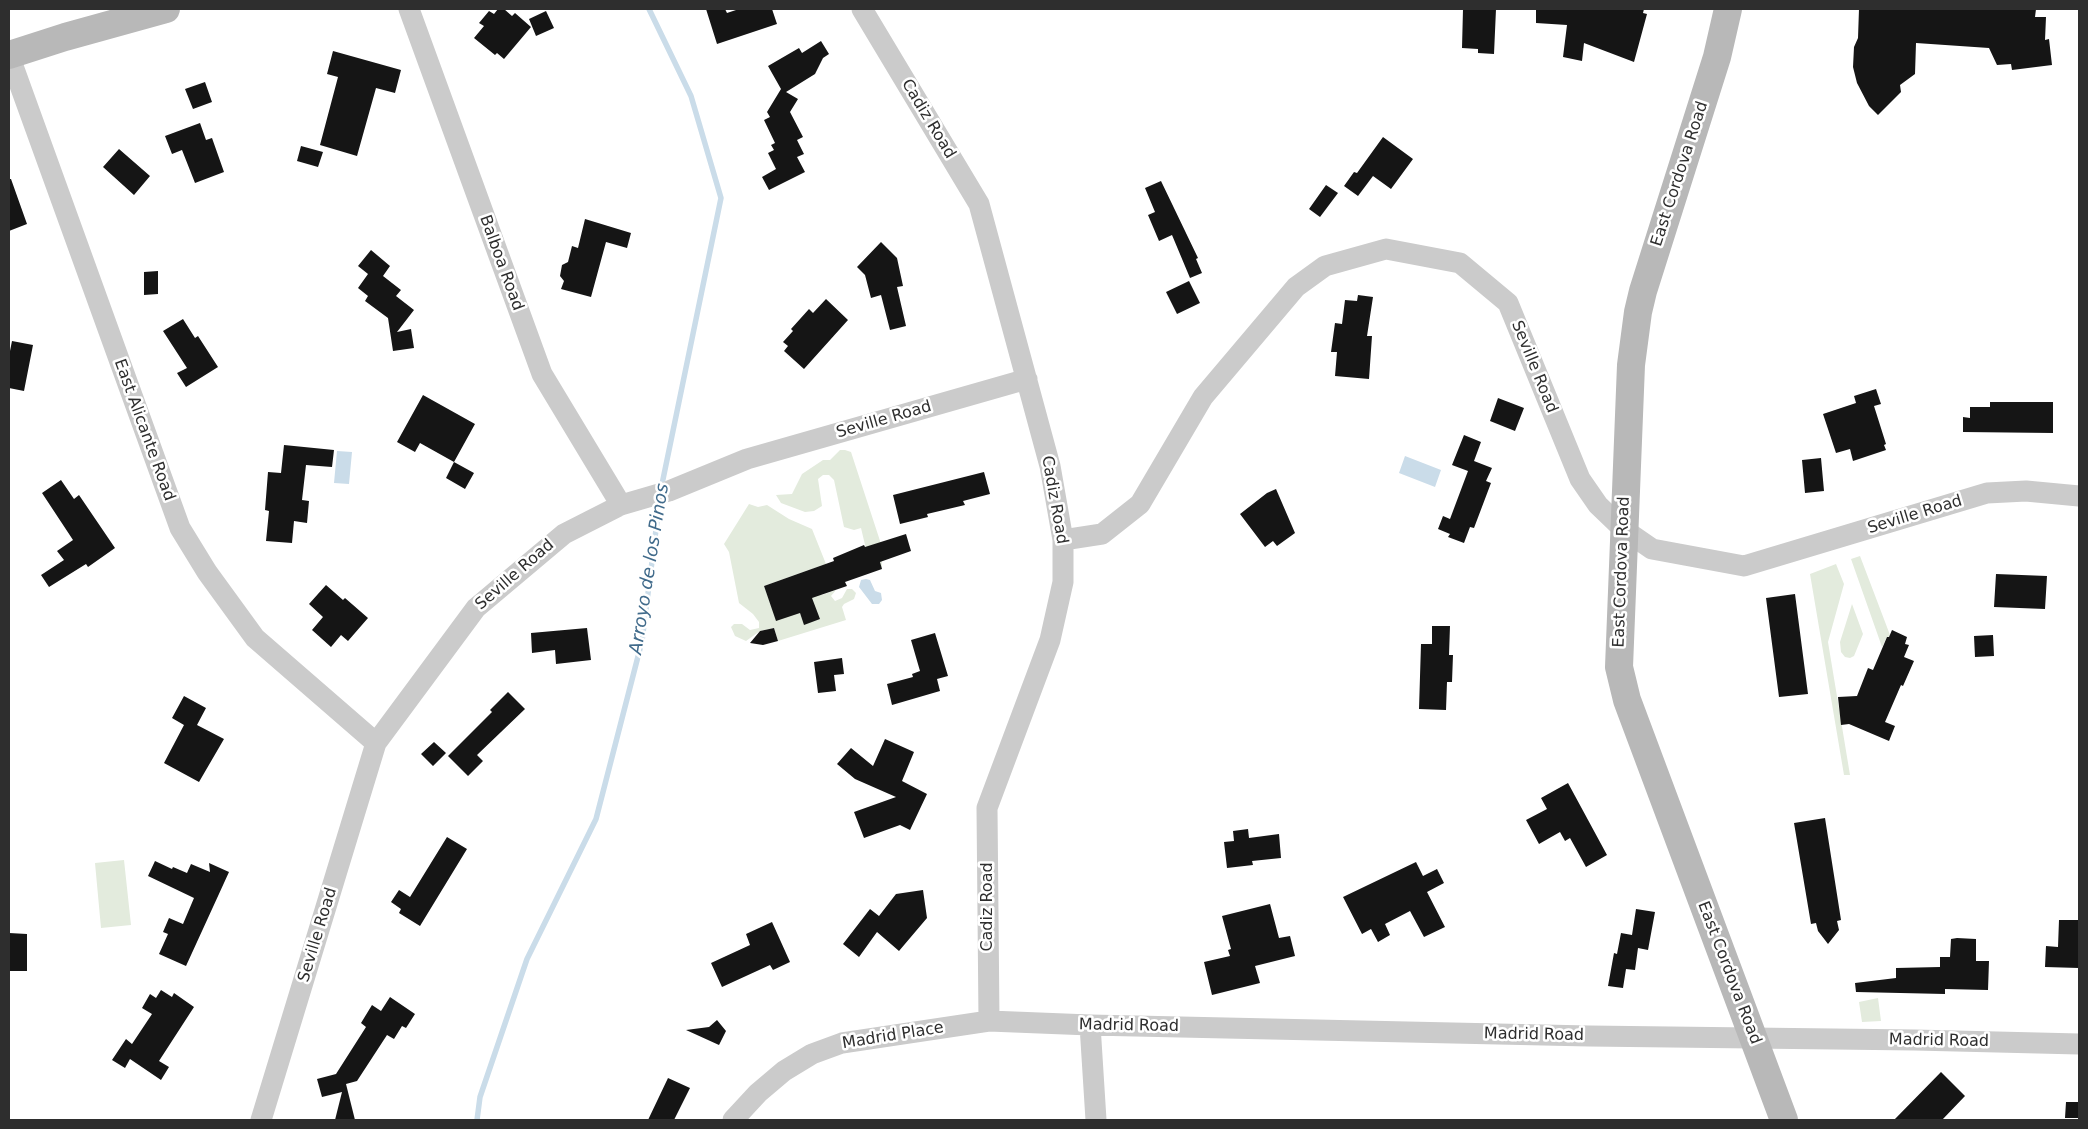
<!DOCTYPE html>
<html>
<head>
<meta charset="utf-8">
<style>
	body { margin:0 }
	#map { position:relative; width:2088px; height:1129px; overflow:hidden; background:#fff; font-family:"DejaVu Sans",sans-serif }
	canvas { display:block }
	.frame { position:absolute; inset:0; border:10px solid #2e2e2e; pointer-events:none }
</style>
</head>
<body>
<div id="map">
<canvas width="2088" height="1129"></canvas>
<div class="frame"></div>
</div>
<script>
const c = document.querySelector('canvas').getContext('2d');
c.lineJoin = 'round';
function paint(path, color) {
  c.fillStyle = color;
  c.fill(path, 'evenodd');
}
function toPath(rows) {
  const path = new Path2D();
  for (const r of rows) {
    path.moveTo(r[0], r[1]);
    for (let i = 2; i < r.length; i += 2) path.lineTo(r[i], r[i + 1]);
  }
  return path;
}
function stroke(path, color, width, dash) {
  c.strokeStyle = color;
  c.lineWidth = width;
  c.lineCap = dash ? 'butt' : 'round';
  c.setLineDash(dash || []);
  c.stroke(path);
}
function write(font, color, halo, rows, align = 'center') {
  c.font = font + ' "DejaVu Sans",sans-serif';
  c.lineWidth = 5;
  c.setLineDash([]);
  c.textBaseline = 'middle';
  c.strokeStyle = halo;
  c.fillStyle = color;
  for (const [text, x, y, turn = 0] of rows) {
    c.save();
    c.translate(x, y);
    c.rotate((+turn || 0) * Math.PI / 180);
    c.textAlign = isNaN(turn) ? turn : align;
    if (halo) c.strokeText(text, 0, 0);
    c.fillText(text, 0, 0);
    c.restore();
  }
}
const green = toPath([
	[840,450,845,450,851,452,882,547,882,569,874,546,866,549,861,528,854,530,844,527,834,480,829,475,823,475,818,479,822,506,814,511,805,512,781,503,776,495,792,494,802,474,823,460,830,460],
	[749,504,758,507,767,505,789,519,812,529,826,564,764,586,772,608,800,613,804,624,810,595,822,595,836,590,831,596,835,601,842,598,847,589,852,589,856,593,854,599,844,604,842,607,846,620,778,641,774,628,760,631,746,641,735,636,731,627,734,624,742,624,750,630,759,628,759,622,753,614,739,603,729,552,724,544],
	[1860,556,1890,635,1889,637,1887,637,1882,647,1851,559],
	[1836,564,1844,584,1828,642,1850,775,1844,775,1810,574],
	[1852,604,1863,634,1854,656,1850,658,1845,657,1841,652,1840,642],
	[124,860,131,925,101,928,95,863],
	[1878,998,1881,1021,1862,1022,1859,1002]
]);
const water = toPath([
	[337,451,352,452,349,484,334,483],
	[1405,456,1441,470,1435,487,1399,473],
	[866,579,870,580,875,591,881,593,882,600,879,604,872,604,859,587,861,580]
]);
const stream = toPath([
	[649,9,691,96,721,198,661,489],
	[477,1120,480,1097,527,959,596,819,642,641,660,498]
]);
const building = toPath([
	[498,9,504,9,512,16,515,13,531,27,504,59,497,53,495,55,474,38,484,26,479,23,489,11,494,14],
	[706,9,725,9,727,13,739,9,772,9,777,24,717,44],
	[1463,9,1496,9,1494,54,1478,53,1478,49,1462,48],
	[1536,9,1644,9,1643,13,1647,14,1634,62,1584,43,1582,61,1563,57,1567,25,1536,23],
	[1859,9,2036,9,2035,17,2046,17,2045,40,2049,39,2052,65,2012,70,2011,64,1997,65,1989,48,1916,43,1915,74,1900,85,1901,92,1878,115,1869,106,1857,83,1853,67,1854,47,1858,38],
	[546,11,554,28,536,36,529,19],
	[821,41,829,54,823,58,815,74,786,92,798,99,790,112,803,137,797,140,804,154,797,157,805,172,769,190,762,177,776,169,768,153,774,150,771,145,775,143,764,120,770,117,767,112,781,89,768,66,799,48,802,53],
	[333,51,401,70,395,93,376,88,357,156,320,145,338,77,327,74],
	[205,82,212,102,193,109,185,89],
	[200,123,206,140,212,138,224,172,195,183,182,150,172,154,165,136],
	[1383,137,1413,159,1391,189,1373,176,1358,196,1344,186,1354,172,1357,173],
	[301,146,323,152,318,167,297,161],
	[119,149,150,176,134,195,103,167],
	[9,179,11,179,27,224,9,231],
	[1161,181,1198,258,1196,259,1202,273,1190,278,1172,235,1159,241,1148,215,1155,212,1145,188],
	[1326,185,1338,193,1320,217,1309,209],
	[585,219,631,233,627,248,606,242,591,297,561,289,564,281,560,276,562,265,568,262,572,246,578,248],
	[881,242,897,258,903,286,897,287,906,326,890,330,881,295,871,298,865,275,857,267],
	[371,250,390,266,383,276,401,290,396,296,414,310,397,332,411,329,414,348,393,351,388,318,365,301,368,296,358,288,368,274,358,266],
	[158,271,158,294,144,295,144,272],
	[1189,281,1200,303,1177,314,1166,292],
	[1358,295,1373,297,1367,336,1372,336,1369,379,1335,376,1337,352,1331,352,1335,323,1342,324,1345,300,1357,301],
	[826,299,848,320,804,369,784,351,788,346,783,342,793,331,791,329,809,309,813,313],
	[183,319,195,338,198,336,218,367,186,387,177,373,187,368,163,331],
	[12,341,33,345,24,391,9,388,9,356],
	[1876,389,1881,404,1874,406,1886,444,1884,445,1886,450,1853,461,1850,449,1836,453,1823,414,1856,403,1854,396],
	[423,395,475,424,454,462,420,443,415,452,397,442],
	[1498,398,1524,408,1515,431,1490,421],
	[1990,402,2053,402,2053,433,1963,432,1963,417,1970,418,1970,407,1990,407],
	[1464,435,1481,442,1474,461,1492,468,1486,481,1491,483,1474,528,1470,527,1464,543,1448,537,1450,534,1438,529,1443,516,1450,519,1468,471,1452,465],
	[284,445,334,450,332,467,306,465,302,500,309,501,307,523,294,521,292,543,266,541,269,511,265,510,268,472,281,473],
	[1821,458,1824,491,1805,493,1802,460],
	[454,462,474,473,465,489,446,478],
	[984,472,990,494,963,501,965,505,927,514,928,517,900,524,893,495],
	[61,480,74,499,79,495,115,548,88,567,86,564,49,587,41,575,64,560,57,551,73,540,42,493],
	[1276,489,1295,533,1277,546,1273,541,1265,547,1240,514,1267,493],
	[906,534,911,551,880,562,882,569,845,582,847,586,812,598,820,619,804,625,800,613,776,621,764,586,834,561,833,558,864,545,865,547],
	[1996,574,2047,576,2045,609,1994,607],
	[326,585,343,600,345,598,368,618,348,641,341,635,331,647,312,630,323,617,309,604],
	[1795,594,1808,694,1779,697,1766,598],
	[1432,626,1450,626,1449,655,1453,655,1452,682,1447,682,1446,710,1419,709,1421,644,1432,644],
	[587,628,591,660,556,664,555,650,532,653,531,633],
	[774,628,778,641,763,645,750,643,760,631],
	[1892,630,1907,637,1905,644,1909,645,1904,657,1914,661,1903,686,1901,685,1885,722,1895,726,1889,741,1849,724,1841,725,1838,697,1857,696,1868,668,1873,670,1887,637,1889,637],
	[935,633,948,676,937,679,940,691,892,705,887,684,913,677,912,674,920,671,911,640],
	[1993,635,1994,656,1975,657,1974,636],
	[842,658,844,674,834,675,836,691,818,693,814,662],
	[508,692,525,709,477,755,483,761,468,776,448,756,492,712,490,710],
	[184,696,206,708,197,725,224,739,199,782,164,763,184,725,172,718],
	[885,739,914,752,902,781,927,794,910,830,900,825,864,838,854,812,896,797,855,779,837,764,851,748,873,766],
	[434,742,446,753,433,766,421,754],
	[1568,783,1607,855,1586,867,1570,838,1565,841,1560,832,1539,844,1526,820,1547,809,1541,798],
	[1825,818,1841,920,1837,921,1839,930,1828,944,1818,931,1816,923,1811,924,1794,823],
	[1248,829,1249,838,1279,834,1281,858,1252,861,1253,865,1227,868,1224,842,1234,841,1233,831],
	[447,837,467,849,420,926,399,913,401,909,391,902,399,890,410,897],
	[155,861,172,869,173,867,187,873,191,864,210,872,209,863,229,872,186,966,159,954,168,934,163,932,169,918,183,924,194,898,148,876],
	[1416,862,1423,876,1437,869,1444,883,1427,892,1445,927,1424,937,1410,911,1385,924,1390,935,1378,942,1371,929,1362,934,1343,897],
	[923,890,927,918,899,951,877,932,859,957,843,944,870,909,879,916,896,894],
	[1270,904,1279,938,1290,936,1295,956,1255,966,1260,983,1212,995,1204,962,1230,956,1228,950,1231,949,1222,916],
	[1636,909,1655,912,1648,950,1638,948,1635,970,1626,969,1623,988,1608,986,1614,953,1617,954,1621,933,1632,935],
	[2059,920,2079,920,2079,968,2045,967,2046,946,2058,947],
	[772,922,790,962,773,970,770,965,722,987,711,963,750,945,746,934],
	[9,933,27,934,27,971,9,971],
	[1957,938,1976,939,1976,961,1989,961,1988,990,1945,989,1945,994,1856,992,1855,983,1896,978,1896,968,1940,967,1940,957,1950,957,1951,939],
	[161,990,172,997,174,993,194,1007,159,1061,169,1067,161,1080,130,1059,125,1068,112,1060,126,1039,132,1044,152,1014,142,1008,150,994,156,998],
	[390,997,415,1014,406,1028,402,1026,394,1039,387,1035,357,1081,346,1084,355,1120,335,1120,342,1092,322,1097,317,1079,336,1074,366,1027,361,1023,372,1005,381,1011],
	[717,1020,726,1031,719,1045,686,1030,709,1027],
	[1941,1072,1965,1096,1942,1120,1894,1120],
	[668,1078,690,1088,674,1120,648,1120],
	[2066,1102,2079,1102,2079,1118,2065,1118]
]);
const street = toPath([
	[409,9,542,374,621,505],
	[862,9,979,204,1050,466,1063,540,1063,582,1050,640,987,808,989,1021],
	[9,55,180,528,207,572,255,638,376,743],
	[1063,540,1102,534,1140,504,1203,397,1296,287,1325,266,1386,249,1460,263,1508,303,1580,479,1598,505,1623,529,1652,549,1744,566,1987,493,2026,491,2079,496],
	[1090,1025,1096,1120],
	[261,1120,376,743,476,608,564,534,621,505,669,491,747,459,1027,379],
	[733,1120,758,1093,784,1071,812,1054,842,1043,989,1021,1090,1025,1589,1036,1915,1040,2079,1044]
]);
const secondary = toPath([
	[1728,9,1717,57,1643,291,1638,312,1631,365,1619,667,1627,700,1784,1120],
	[9,55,65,37,166,9]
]);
const streetNames = [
	["Cadiz Road",928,119,59],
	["East Cordova Road",1680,174,-72],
	["Balboa Road",501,263,70],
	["Seville Road",1534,367,68],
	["Seville Road",884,420,-16],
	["East Alicante Road",144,430,70],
	["Cadiz Road",1054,500,80],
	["Seville Road",1915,515,-17],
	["East Cordova Road",1622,572,-88],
	["Seville Road",515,575,-41],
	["Cadiz Road",988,907,-90],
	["Seville Road",318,935,-73],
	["East Cordova Road",1729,973,69],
	["Madrid Road",1129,1026,1],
	["Madrid Road",1534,1035,1],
	["Madrid Place",893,1036,-9],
	["Madrid Road",1939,1041,1]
];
const waterNames = [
	["Arroyo de los Pinos",650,569,-81]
];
paint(green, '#e3ebdd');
paint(water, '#cadce9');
stroke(stream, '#cadce9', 5.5);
paint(building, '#151515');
stroke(street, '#cbcbcb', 21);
stroke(secondary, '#b8b8b8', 28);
write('16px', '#2e2e2e', '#fff', streetNames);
write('italic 18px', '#416b8b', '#fff', waterNames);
</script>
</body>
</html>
